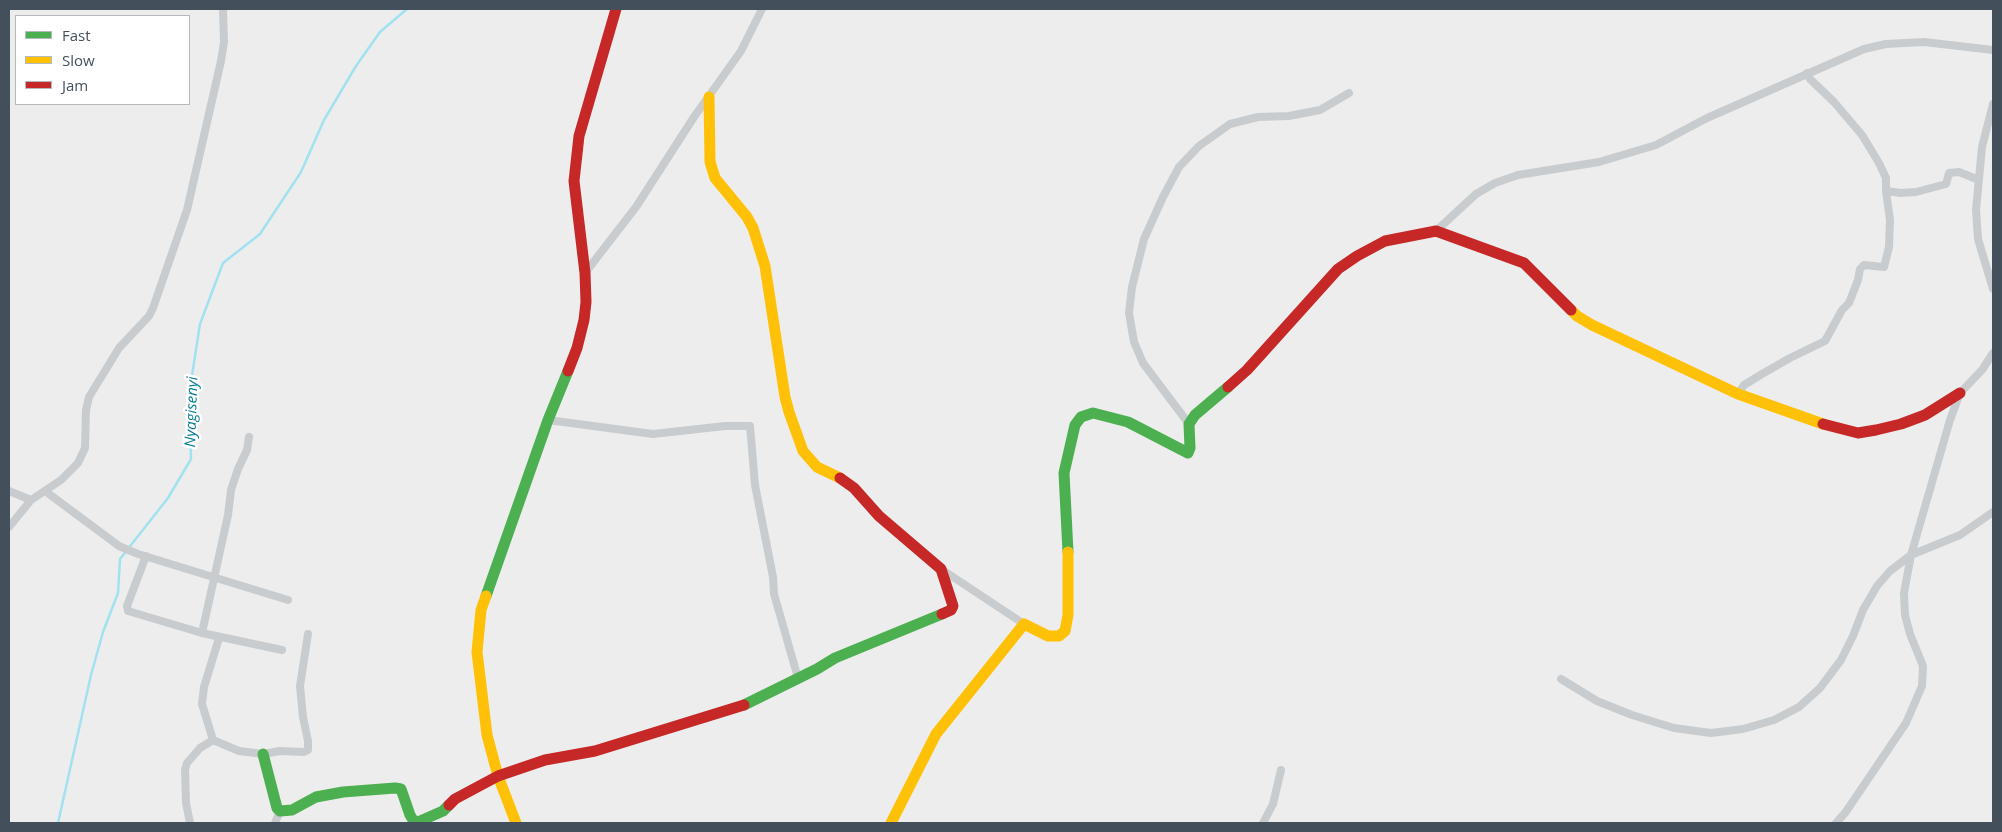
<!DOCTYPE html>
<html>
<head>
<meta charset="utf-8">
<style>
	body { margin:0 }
	#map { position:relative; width:2002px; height:832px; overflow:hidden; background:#eeeded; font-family:"Open Sans",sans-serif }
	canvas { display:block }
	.frame { position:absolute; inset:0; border:10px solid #43505b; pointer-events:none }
	.legend { position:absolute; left:15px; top:15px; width:175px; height:90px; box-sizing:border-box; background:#fff; border:1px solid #b4b9bd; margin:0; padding:6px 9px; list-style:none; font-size:15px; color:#43505b }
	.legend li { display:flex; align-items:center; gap:10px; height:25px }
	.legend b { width:25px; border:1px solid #b4b9bd }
</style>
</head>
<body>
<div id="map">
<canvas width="2002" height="832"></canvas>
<div class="frame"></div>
<ul class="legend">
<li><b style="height:6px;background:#4caf50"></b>Fast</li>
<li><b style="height:6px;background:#ffc107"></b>Slow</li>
<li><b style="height:6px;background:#c62828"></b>Jam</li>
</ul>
</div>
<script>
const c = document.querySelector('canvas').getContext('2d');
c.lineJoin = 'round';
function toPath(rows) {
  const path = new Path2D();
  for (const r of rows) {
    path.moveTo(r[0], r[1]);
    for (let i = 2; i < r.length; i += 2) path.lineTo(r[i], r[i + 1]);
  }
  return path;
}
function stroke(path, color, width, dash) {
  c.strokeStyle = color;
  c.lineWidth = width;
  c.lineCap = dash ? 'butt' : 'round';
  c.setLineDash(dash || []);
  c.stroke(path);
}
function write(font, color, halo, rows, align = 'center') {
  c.font = font + ' "Open Sans",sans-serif';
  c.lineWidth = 5;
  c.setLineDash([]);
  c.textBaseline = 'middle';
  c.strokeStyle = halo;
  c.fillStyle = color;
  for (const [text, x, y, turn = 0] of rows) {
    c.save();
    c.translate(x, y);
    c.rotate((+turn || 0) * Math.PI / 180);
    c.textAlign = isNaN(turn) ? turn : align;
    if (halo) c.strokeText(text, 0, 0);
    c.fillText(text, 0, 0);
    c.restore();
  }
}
const stream = toPath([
	[58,823,91,675,103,632,118,593,120,559,168,498,191,459,189,395,200,324,223,263,260,234,301,172,324,120,356,66,380,32,407,9]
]);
const street = toPath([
	[1807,73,1810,79,1834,102,1862,135,1879,163,1886,178,1886,191],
	[1993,104,1982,147,1976,210,1978,239,1993,289],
	[1436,231,1476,194,1495,183,1518,175,1599,162,1656,145,1707,118,1864,49,1886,44,1924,42,1993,50],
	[585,273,636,207,694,117,741,51,762,9],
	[1738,394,1744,385,1762,374,1790,358,1825,341,1842,310,1849,303,1858,280,1860,269,1864,265,1884,267,1889,247,1890,220,1886,191,1901,193,1916,192,1946,184,1949,173,1959,172,1979,180],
	[548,420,653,434,725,426,750,426,755,485,773,577,774,594,798,678],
	[1189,424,1143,363,1134,342,1129,313,1132,287,1144,239,1163,197,1179,167,1199,146,1230,124,1258,117,1289,116,1320,110,1349,93],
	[249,437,247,450,238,469,231,490,228,515,202,633,282,650],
	[9,491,31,500],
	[45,491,119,546,138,554,288,600],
	[9,527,31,500,61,480,78,463,85,448,86,410,89,397,119,348,149,316,153,308,187,210,221,61,224,42,223,9],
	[146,556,127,606,128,611,202,633],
	[941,569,1024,624],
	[219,638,204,687,202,704,213,740,239,751,263,754,280,751,304,752,308,750,308,741,303,717,300,686,308,634],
	[1561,679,1597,701,1632,715,1674,728,1711,733,1743,729,1774,720,1799,707,1820,688,1841,660,1853,636,1863,610,1877,586,1890,571,1911,555,1960,535,1993,512],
	[190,823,186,803,185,770,187,763,200,748,213,740],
	[275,823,280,811],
	[1263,823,1273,804,1281,770],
	[1836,823,1845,813,1906,723,1922,686,1923,666,1910,634,1905,615,1904,593,1911,555,1950,420,1960,393,1982,370,1993,353]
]);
const fast = toPath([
	[1068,552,1064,473,1075,425,1081,417,1093,413,1128,422,1188,453,1190,448,1189,424,1195,415,1228,387],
	[486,596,548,420,568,371],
	[744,705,817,669,835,658,942,614],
	[263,754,277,808,280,811,292,810,316,797,343,792,395,788,401,789,410,815,413,820,418,822,443,811,449,805]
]);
const slow = toPath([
	[709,97,710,162,715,178,747,217,753,228,765,266,785,397,789,412,803,451,817,467,840,478],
	[1571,310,1577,316,1592,325,1738,394,1823,424],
	[486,596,481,610,477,652,487,735,498,776,516,823],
	[891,823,936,734,1024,624,1048,636,1059,636,1065,631,1068,615,1068,552]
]);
const jam = toPath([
	[568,371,577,348,584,320,586,302,585,273,574,181,579,136,616,9],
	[1228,387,1247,370,1338,269,1357,256,1385,241,1436,231,1524,263,1571,310],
	[1823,424,1858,433,1876,430,1901,424,1925,415,1960,393],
	[840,478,854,488,879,516,941,569,953,606,951,610,942,614],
	[449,805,455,799,498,776,545,760,595,751,744,705]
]);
const waterNames = [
	["Nyagisenyi",192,412,-88]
];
stroke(stream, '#a1e2f0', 2.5);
stroke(street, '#c9ccce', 8);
stroke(fast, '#4caf50', 11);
stroke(slow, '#ffc107', 11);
stroke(jam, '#c62828', 11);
write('italic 15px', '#057c96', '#fff', waterNames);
</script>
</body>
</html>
